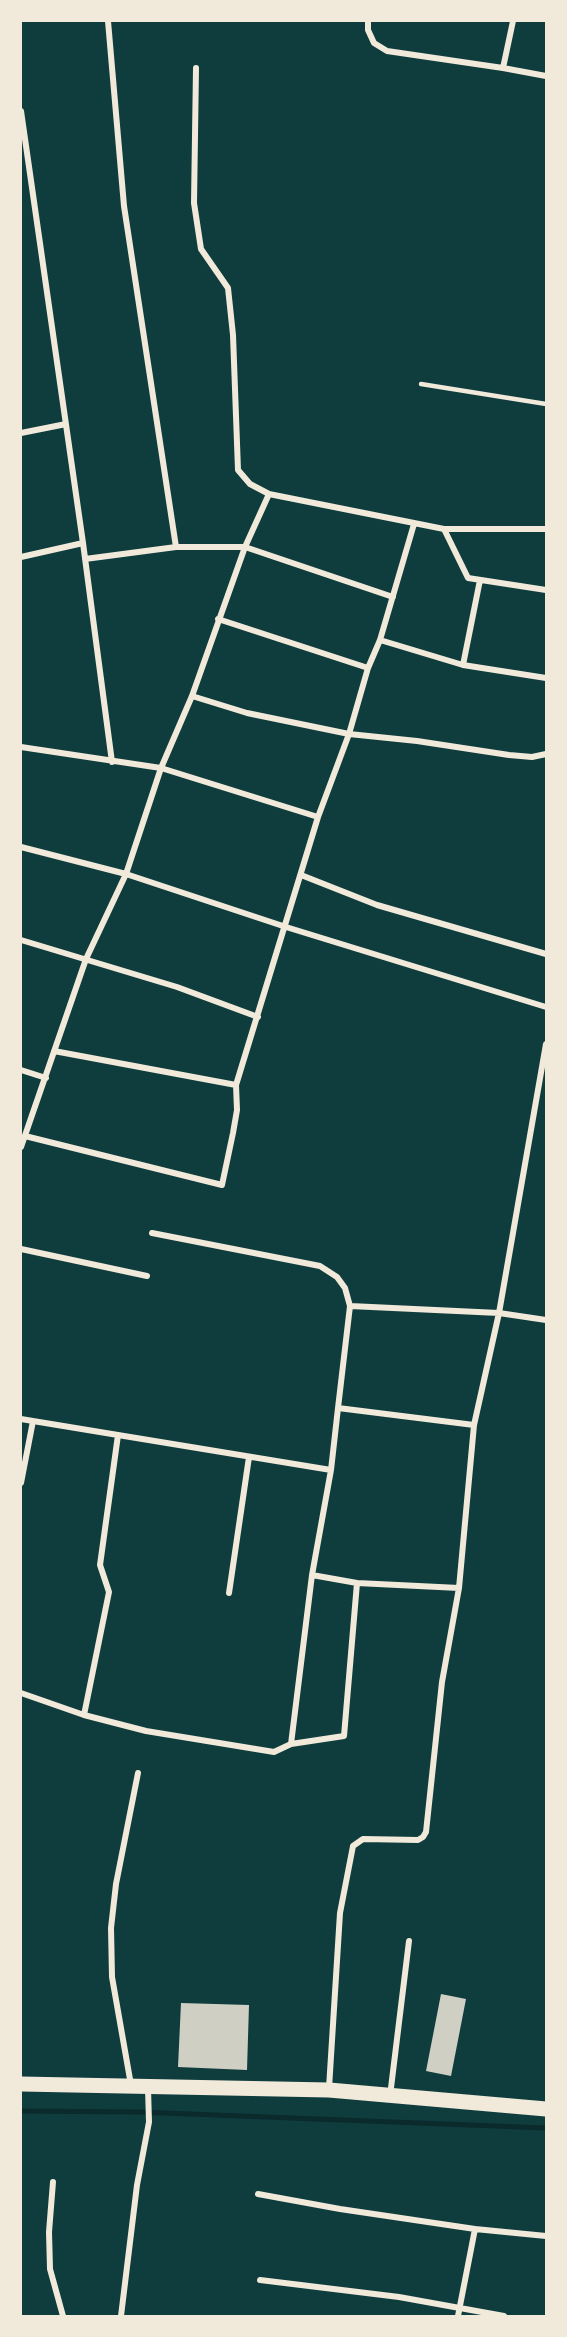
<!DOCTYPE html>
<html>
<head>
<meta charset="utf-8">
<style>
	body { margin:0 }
	#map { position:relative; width:567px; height:2337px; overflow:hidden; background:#0f3d3e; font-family:"Space Grotesk",sans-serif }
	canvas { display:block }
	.frame { position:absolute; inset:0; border:22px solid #f1e9da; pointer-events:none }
</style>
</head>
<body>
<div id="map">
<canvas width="567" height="2337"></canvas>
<div class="frame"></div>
</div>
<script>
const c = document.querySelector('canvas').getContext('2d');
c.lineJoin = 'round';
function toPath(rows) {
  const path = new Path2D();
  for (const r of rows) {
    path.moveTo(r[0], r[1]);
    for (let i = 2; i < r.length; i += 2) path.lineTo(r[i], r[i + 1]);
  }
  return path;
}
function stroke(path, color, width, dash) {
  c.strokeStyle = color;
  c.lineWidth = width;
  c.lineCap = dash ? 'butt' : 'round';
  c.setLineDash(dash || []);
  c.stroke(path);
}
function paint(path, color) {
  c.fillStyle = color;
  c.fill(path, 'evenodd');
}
const stream = toPath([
	[21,2111,139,2112,546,2128]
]);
const building = toPath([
	[441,1994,466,1999,451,2076,426,2071],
	[181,2003,249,2005,247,2070,178,2067]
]);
const service = toPath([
	[421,384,546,404]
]);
const minor = toPath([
	[108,21,124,206,176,547,245,547,393,597],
	[368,21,368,30,374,43,387,51,503,68],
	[513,21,503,68,546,76],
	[196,68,194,203,201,249,228,288,233,335,238,470,250,484,269,494,444,529,468,578,546,590],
	[21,111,83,543,112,762],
	[21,433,66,424],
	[444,529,546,529],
	[21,557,83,543],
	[85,559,176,547],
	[218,619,368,668],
	[380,640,463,665,546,678],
	[463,665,480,580],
	[192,696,247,713,349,734,417,741,509,755,532,757,546,754],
	[21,747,161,768,318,817,349,734,368,668,380,640,414,524],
	[21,847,126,874,286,927,546,1007],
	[301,875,377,905,546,954],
	[21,940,177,987,258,1017],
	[54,1051,236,1085,318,817],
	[21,1070,46,1078],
	[25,1136,222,1185,233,1133,237,1110,236,1085],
	[21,1147,86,959,126,874,161,768,192,696,245,547,269,494],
	[152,1233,320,1266,337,1277,345,1288,350,1306,338,1408,474,1425],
	[21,1249,147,1276],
	[350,1306,499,1313,546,1320],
	[21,1419,33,1421,21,1483],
	[33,1421,118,1435],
	[357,1583,459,1588],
	[229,1593,249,1457],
	[21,1693,84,1715,146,1731,274,1752,291,1744,344,1736,357,1583,312,1575,331,1470,338,1408],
	[84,1715,109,1592,100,1565,118,1435,331,1470],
	[291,1744,312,1575],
	[131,2085,112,1977,111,1928,116,1884,138,1773],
	[329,2088,340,1913,353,1846,363,1839,418,1840,423,1837,426,1832,442,1682,459,1588,474,1425,499,1313,546,1044],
	[390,2096,409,1941],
	[53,2182,49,2232,50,2269,63,2316],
	[258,2194,340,2209,475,2229,546,2236],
	[260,2280,399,2297,504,2316],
	[121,2316,137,2185,149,2122,148,2088],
	[458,2316,475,2229]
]);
const trunk = toPath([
	[21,2084,329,2090,546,2109]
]);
stroke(stream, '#0a2a2b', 5);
paint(building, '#cfcfc3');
stroke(service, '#f1e9da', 4.5);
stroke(minor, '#f1e9da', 6);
stroke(trunk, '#f1e9da', 15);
</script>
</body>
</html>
